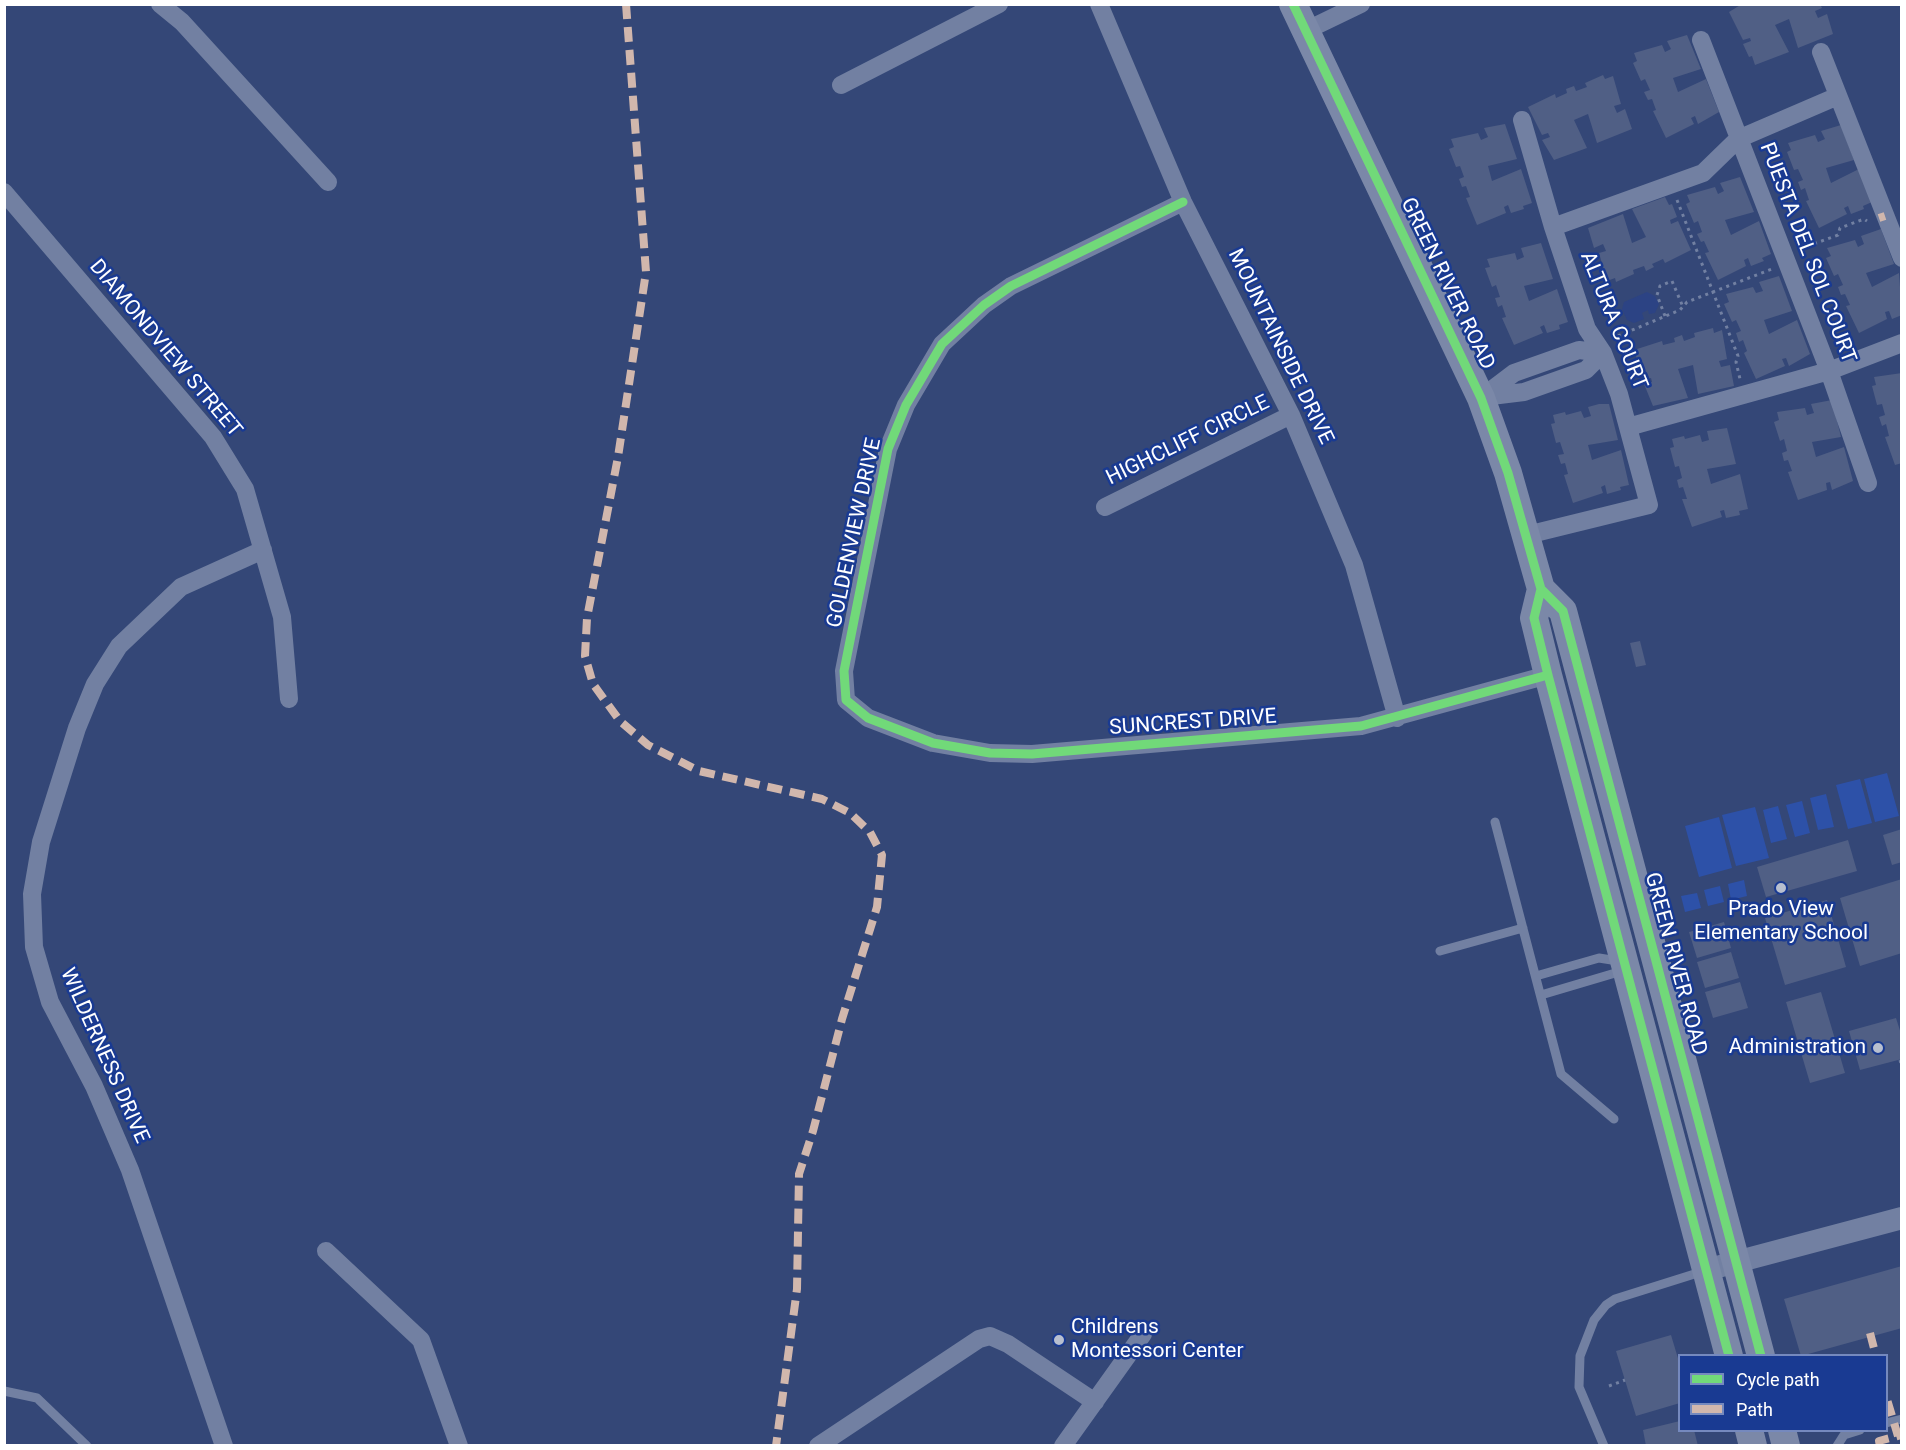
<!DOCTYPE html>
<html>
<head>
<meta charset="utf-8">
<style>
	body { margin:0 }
	#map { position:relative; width:1906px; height:1450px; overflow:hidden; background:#344777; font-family:Roboto,sans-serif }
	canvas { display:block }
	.frame { position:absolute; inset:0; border:6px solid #fff; pointer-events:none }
	.legend { position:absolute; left:1678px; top:1354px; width:210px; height:78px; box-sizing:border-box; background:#193a92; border:2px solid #7589be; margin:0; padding:8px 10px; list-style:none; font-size:18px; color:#fff }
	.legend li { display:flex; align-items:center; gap:12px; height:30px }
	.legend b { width:30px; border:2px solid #7589be }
</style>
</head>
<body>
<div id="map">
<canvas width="1906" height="1450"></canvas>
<div class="frame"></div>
<ul class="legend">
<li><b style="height:8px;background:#71d979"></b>Cycle path</li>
<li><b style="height:8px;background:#d1b7ad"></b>Path</li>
</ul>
</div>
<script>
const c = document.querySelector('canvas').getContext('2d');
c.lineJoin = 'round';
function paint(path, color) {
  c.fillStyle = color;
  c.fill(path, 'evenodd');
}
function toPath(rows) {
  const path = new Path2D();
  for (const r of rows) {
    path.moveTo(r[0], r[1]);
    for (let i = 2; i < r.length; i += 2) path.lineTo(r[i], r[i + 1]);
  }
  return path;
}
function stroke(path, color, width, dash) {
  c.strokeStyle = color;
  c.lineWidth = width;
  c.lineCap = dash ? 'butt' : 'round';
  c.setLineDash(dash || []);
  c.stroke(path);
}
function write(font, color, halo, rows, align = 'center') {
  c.font = font + ' Roboto,sans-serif';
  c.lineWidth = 5;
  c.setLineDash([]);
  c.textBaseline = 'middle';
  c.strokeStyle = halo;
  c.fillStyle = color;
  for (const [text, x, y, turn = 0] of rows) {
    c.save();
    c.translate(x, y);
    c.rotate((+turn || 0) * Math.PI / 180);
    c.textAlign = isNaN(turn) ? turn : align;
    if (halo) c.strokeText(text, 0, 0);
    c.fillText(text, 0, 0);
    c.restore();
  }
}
const green = toPath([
	[1887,773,1899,816,1875,822,1864,779],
	[1860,779,1872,823,1848,829,1836,785],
	[1826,794,1834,827,1818,830,1810,798],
	[1802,801,1810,833,1795,837,1786,805],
	[1778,806,1787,839,1771,843,1763,810],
	[1755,807,1769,858,1736,866,1722,815],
	[1719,817,1732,868,1699,877,1685,826],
	[1744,880,1747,896,1731,900,1728,884],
	[1720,886,1724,902,1708,906,1704,890],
	[1697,893,1701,908,1685,912,1681,896]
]);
const water = toPath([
	[1647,292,1655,296,1659,304,1655,313,1649,314,1648,310,1642,313,1644,319,1634,323,1627,320,1622,309,1624,302]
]);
const building = toPath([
	[1742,4,1820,4,1822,8,1815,11,1818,18,1827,14,1833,34,1798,48,1789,19,1775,25,1789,52,1755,65,1752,56,1749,57,1743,44,1751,41,1750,38,1743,40,1729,12],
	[1687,35,1701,69,1673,78,1678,92,1706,79,1719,112,1698,124,1695,116,1691,118,1694,124,1666,138,1653,111,1656,110,1652,99,1648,100,1644,92,1650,90,1645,79,1641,81,1633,63,1637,61,1634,53,1662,45,1665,52,1671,49,1667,41],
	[1603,75,1605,79,1613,76,1621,104,1614,106,1617,113,1625,109,1632,129,1597,143,1588,114,1574,120,1587,148,1554,160,1542,140,1550,137,1548,133,1542,135,1528,107,1555,94,1556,98,1567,93,1566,89,1574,86,1576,91,1587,87,1585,83],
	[1505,124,1517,159,1488,166,1492,181,1521,169,1532,203,1523,206,1524,209,1511,213,1508,205,1504,207,1506,213,1477,225,1466,198,1470,197,1466,186,1462,187,1459,179,1464,177,1460,166,1456,167,1449,149,1454,147,1451,139,1478,133,1481,140,1488,137,1484,128],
	[1841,125,1854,160,1826,168,1831,183,1859,169,1872,202,1863,206,1864,209,1851,214,1848,206,1844,208,1847,214,1819,228,1806,201,1809,200,1805,188,1801,190,1798,182,1803,180,1798,169,1794,170,1787,152,1791,150,1788,143,1815,135,1818,142,1825,139,1821,131],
	[1740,177,1754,212,1725,220,1731,235,1759,221,1771,254,1762,258,1764,261,1751,266,1748,258,1744,260,1746,266,1718,280,1705,253,1709,252,1704,241,1701,242,1697,234,1702,232,1698,221,1694,223,1686,204,1690,202,1687,195,1715,187,1718,194,1724,191,1720,183],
	[1665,197,1669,205,1672,204,1677,217,1670,220,1671,224,1678,221,1691,250,1665,263,1663,259,1652,264,1654,267,1646,271,1644,266,1633,270,1634,274,1616,282,1615,278,1607,281,1599,253,1606,251,1603,244,1594,248,1588,228,1623,214,1632,243,1646,237,1632,209],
	[1881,229,1894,264,1866,273,1872,287,1899,273,1902,315,1892,319,1889,311,1885,312,1887,319,1859,333,1846,306,1850,305,1845,294,1841,295,1838,287,1843,285,1838,274,1834,276,1826,258,1831,256,1827,248,1855,240,1858,247,1864,244,1861,236],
	[1541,243,1553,279,1524,286,1529,301,1557,289,1568,322,1559,325,1560,329,1547,333,1544,325,1540,327,1543,333,1514,345,1502,318,1506,317,1502,305,1498,307,1495,298,1500,297,1496,285,1492,287,1485,268,1490,267,1487,259,1515,253,1517,260,1524,257,1521,248],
	[1779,276,1792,311,1764,320,1769,334,1797,320,1810,354,1789,366,1786,358,1782,359,1785,366,1756,379,1744,353,1747,351,1743,340,1739,342,1736,333,1741,331,1736,320,1732,322,1724,304,1729,302,1726,294,1753,287,1756,293,1763,291,1759,282],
	[1713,328,1714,333,1722,330,1727,359,1719,361,1721,367,1730,365,1734,386,1698,394,1693,365,1678,369,1688,398,1653,406,1644,384,1652,382,1651,378,1644,380,1634,350,1662,341,1663,345,1675,342,1674,338,1682,335,1684,341,1695,337,1694,333],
	[1902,373,1902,463,1895,465,1885,437,1889,436,1886,424,1882,426,1879,417,1885,415,1882,404,1877,405,1872,386,1876,385,1874,377],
	[1832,400,1841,437,1812,442,1816,457,1844,447,1853,481,1832,490,1830,482,1826,483,1827,490,1798,500,1788,472,1792,471,1788,460,1784,461,1782,453,1787,451,1784,439,1780,441,1774,422,1779,420,1777,412,1805,408,1807,415,1814,413,1811,404],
	[1599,404,1609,404,1618,440,1588,445,1592,460,1621,450,1629,485,1620,487,1621,490,1607,494,1605,485,1601,487,1603,493,1573,503,1564,475,1568,474,1565,463,1561,464,1558,455,1564,454,1560,442,1556,443,1551,424,1555,423,1553,415,1565,412,1566,415,1581,411,1584,418,1591,416,1588,407],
	[1727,428,1736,464,1707,469,1711,484,1740,474,1748,509,1739,511,1740,515,1726,518,1724,510,1720,511,1722,517,1692,527,1682,499,1687,499,1683,487,1679,488,1677,480,1682,478,1679,466,1675,467,1670,448,1674,447,1672,439,1684,436,1685,439,1700,435,1702,442,1709,440,1707,431],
	[1640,641,1646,665,1636,667,1630,643],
	[1902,829,1902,862,1892,865,1883,835],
	[1848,840,1857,871,1766,897,1757,867],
	[1902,879,1902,953,1860,966,1840,898],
	[1827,900,1846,967,1785,985,1765,918],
	[1724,922,1731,948,1697,958,1689,932],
	[1731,952,1739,978,1705,988,1697,962],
	[1740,982,1748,1008,1713,1018,1705,992],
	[1821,992,1845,1073,1810,1083,1786,1002],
	[1896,1018,1902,1037,1902,1059,1860,1070,1849,1031],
	[1902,1266,1902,1328,1801,1356,1784,1299],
	[1671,1335,1680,1365,1680,1403,1636,1416,1616,1351],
	[1680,1421,1680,1430,1694,1430,1698,1446,1646,1446,1643,1430]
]);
const path = toPath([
	[1677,200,1738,356,1736,362,1740,379],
	[1800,249,1838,235,1840,228,1864,219,1867,221],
	[1665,316,1657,295,1660,286,1672,281,1683,307],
	[1618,336,1680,310,1687,302,1772,269],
	[1900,1060,1902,1067],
	[1609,1386,1625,1380]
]);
const service = toPath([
	[1495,822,1561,1074,1614,1119],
	[1440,951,1523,928],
	[1536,976,1599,958,1618,961],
	[1541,995,1622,971],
	[4,1391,37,1398,87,1446],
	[1886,1423,1902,1419],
	[1604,1446,1579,1387,1580,1356,1594,1320,1606,1305,1615,1299,1704,1271],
	[1837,1446,1844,1435,1860,1430]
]);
const minor = toPath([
	[160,4,182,22,328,182],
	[1099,4,1183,202,1291,415,1354,565,1397,718],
	[1305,31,1361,4],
	[1701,40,1829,371,1868,483],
	[1821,52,1902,258],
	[841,85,999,4],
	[1522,120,1553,227,1587,329,1603,353,1619,394,1649,505,1527,535],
	[4,192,213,437,245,489,282,617,289,699],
	[1183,202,1011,286,984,305,942,344,906,405,888,449,844,671,846,700,868,718,933,743,990,753,1032,754,1361,726,1548,675],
	[1553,227,1703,173,1738,139,1838,96],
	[1483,397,1524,392,1586,370,1603,353],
	[1481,398,1514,373,1579,350,1603,353],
	[1628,427,1829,371,1902,343],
	[1105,507,1291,415],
	[326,1251,421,1340,459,1446],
	[224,1446,130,1170,94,1086,50,1002,34,947,32,894,41,842,77,728,95,684,119,646,181,587,263,550],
	[818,1446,979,1339,990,1336,1008,1344,1095,1402],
	[1063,1446,1143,1334]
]);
const tertiary = toPath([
	[1706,1270,1902,1218]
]);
const primary = toPath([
	[1293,4,1481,398,1508,473,1541,589,1534,618,1548,675,1729,1356],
	[1541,589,1563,611,1761,1356],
	[1749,1430,1753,1446],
	[1782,1430,1786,1446]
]);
const quiet = toPath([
	[626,4,646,272,618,457,587,618,585,656,593,684,620,721,648,745,699,771,822,799,850,813,870,832,882,855,877,907,842,1019,813,1131,799,1174,797,1289,776,1446],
	[1879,218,1885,216],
	[1870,1333,1876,1356],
	[1880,1446,1879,1441,1898,1436,1886,1396]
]);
const cycleway = toPath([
	[1293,4,1481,398,1508,473,1541,589,1534,618,1548,675,1729,1356],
	[1183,202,1011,286,984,305,942,344,906,405,888,449,844,671,846,700,868,718,933,743,990,753,1032,754,1361,726,1548,675],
	[1541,589,1563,611,1761,1356]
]);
const markers = [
	[1781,888,6,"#b8bfcf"],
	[1878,1048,6,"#b8bfcf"],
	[1059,1340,6,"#b8bfcf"]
];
const streetNames = [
	["PUESTA DEL SOL COURT",1807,253,69],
	["GREEN RIVER ROAD",1447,284,64],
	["ALTURA COURT",1613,321,68],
	["MOUNTAINSIDE DRIVE",1280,347,64],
	["DIAMONDVIEW STREET",165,349,50],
	["HIGHCLIFF CIRCLE",1188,441,-26],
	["GOLDENVIEW DRIVE",855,533,-78],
	["SUNCREST DRIVE",1193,723,-4],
	["GREEN RIVER ROAD",1675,964,75],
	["WILDERNESS DRIVE",104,1056,66]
];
const poiNames = [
	["Prado View",1781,910],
	["Elementary School",1781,934],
	["Administration",1866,1048,"right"],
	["Childrens",1071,1328,"left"],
	["Montessori Center",1071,1352,"left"]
];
paint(green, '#2d51a8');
paint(water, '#2c4384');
paint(building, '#505f85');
stroke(path, '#7280a2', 3, [3, 4.5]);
stroke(service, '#7280a2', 9);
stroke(minor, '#7280a2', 18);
stroke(tertiary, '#7280a2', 22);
stroke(primary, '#7b88a8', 28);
stroke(quiet, '#d1b7ad', 8, [15, 8]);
stroke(cycleway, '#71d979', 9);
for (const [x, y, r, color] of markers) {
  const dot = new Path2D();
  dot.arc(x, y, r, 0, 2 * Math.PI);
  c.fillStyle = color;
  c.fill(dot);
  stroke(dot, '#193a92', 2);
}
write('21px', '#fff', '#193a92', streetNames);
write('21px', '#fff', '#193a92', poiNames);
</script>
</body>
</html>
